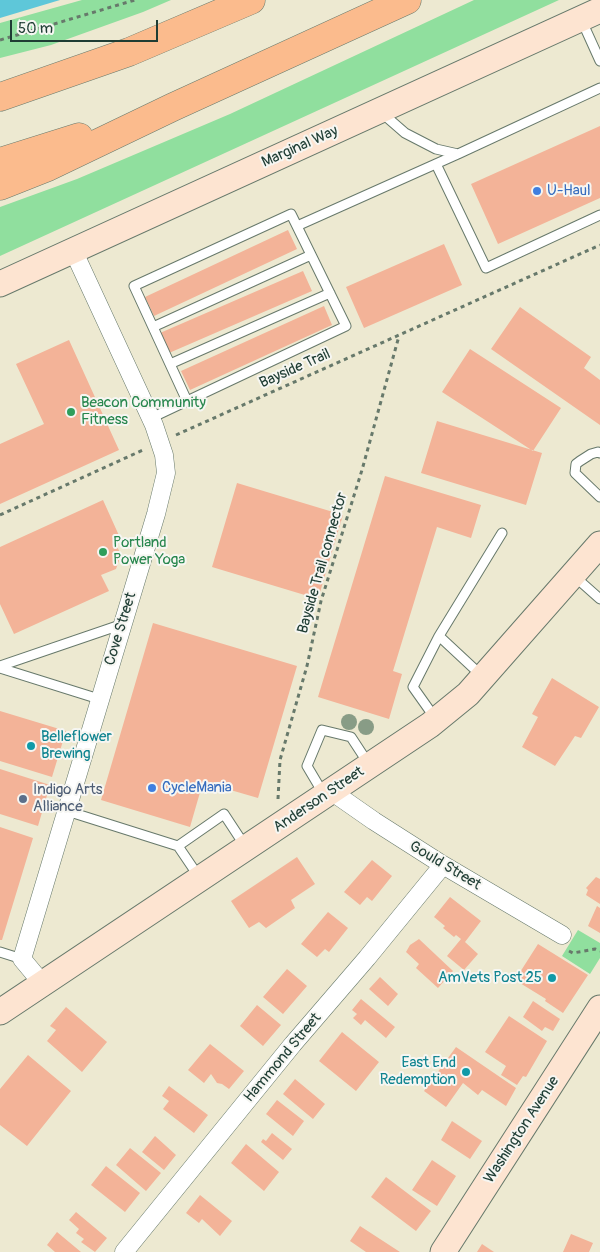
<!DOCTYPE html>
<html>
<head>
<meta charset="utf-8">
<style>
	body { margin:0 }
	#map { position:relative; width:600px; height:1252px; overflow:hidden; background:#ede9d1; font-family:Pangolin,sans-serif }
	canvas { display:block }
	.scale { position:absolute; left:10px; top:20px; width:148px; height:22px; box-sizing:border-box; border:2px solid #1f3d34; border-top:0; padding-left:6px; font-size:15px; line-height:18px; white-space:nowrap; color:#1f3d34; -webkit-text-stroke:4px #f6f6f2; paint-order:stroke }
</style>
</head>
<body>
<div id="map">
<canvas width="600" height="1252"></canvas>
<div class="scale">50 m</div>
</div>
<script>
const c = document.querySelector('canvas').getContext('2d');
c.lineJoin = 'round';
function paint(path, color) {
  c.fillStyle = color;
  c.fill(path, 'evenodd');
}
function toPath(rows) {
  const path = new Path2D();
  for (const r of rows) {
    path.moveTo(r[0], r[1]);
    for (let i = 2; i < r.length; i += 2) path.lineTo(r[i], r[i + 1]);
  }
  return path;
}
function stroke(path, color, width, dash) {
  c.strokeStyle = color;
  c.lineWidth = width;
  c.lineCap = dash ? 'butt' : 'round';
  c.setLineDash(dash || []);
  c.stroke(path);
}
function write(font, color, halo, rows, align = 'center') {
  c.font = font + ' Pangolin,sans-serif';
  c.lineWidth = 4;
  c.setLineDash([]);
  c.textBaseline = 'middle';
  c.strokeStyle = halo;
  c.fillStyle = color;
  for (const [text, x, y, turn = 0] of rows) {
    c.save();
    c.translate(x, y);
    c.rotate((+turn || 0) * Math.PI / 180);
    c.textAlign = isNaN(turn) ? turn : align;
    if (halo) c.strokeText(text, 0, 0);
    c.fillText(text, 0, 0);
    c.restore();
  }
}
const green = toPath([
	[82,0,171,0,143,12,51,45,0,58,0,23],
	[474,0,559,0,0,256,0,207,77,179,230,114],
	[578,930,600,943,600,958,590,974,562,956]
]);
const water = toPath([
	[0,0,60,0,0,18]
]);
const building = toPath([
	[600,126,600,198,498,244,471,184],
	[288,230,297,249,154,316,145,297],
	[444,244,462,285,364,328,346,287],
	[303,271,312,291,169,353,160,333],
	[324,306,332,325,190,390,181,371],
	[520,307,591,357,584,368,600,380,600,425,491,349],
	[69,340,119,450,0,504,0,444,44,424,16,364],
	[470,349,561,408,533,451,442,392],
	[437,421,542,453,526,505,421,473],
	[385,476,481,505,471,538,437,527,393,671,402,674,389,719,318,697],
	[237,483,343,515,318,599,212,567],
	[103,500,121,540,115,542,121,555,116,569,101,575,109,591,14,634,0,604,0,547],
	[153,623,297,666,258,798,203,782,190,827,101,800],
	[552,678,599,707,581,738,575,736,555,766,522,747,538,717,532,714],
	[0,711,66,731,52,777,0,761],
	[0,769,50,785,38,826,0,814],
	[0,827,33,838,2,940,0,940],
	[297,857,315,884,291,900,295,908,266,928,259,922,249,928,231,901],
	[372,860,392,876,372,901,367,897,360,905,344,892],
	[596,877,600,879,600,904,586,895,588,890,586,888],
	[450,897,481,921,465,942,478,954,464,970,447,956,461,939,456,935,454,937,443,928,445,926,434,917],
	[597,906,600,908,600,933,588,926],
	[328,912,348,928,329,952,325,949,317,957,301,944],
	[419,939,453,971,438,988,416,968,419,964,406,952,410,945],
	[538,944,588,975,563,1013,545,1001,546,999,515,980],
	[287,969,307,986,283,1014,263,997],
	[380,977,398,994,388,1006,369,989],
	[361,999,395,1027,386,1038,365,1020,361,1025,353,1018,357,1014,352,1010],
	[533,1001,560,1019,553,1031,545,1027,542,1031,523,1017],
	[257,1005,281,1025,263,1046,240,1026],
	[66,1007,107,1042,82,1072,47,1041,56,1030,50,1026],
	[509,1016,547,1041,526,1077,523,1076,517,1085,501,1075,506,1066,485,1052],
	[342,1032,379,1062,356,1091,319,1061],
	[210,1044,244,1071,229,1089,222,1084,217,1083,211,1074,204,1083,188,1070],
	[456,1047,516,1088,506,1106,482,1090,478,1095,463,1083,446,1107,424,1091],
	[28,1055,71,1091,27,1146,0,1125,0,1089],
	[295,1079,325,1104,313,1119,283,1094],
	[169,1086,208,1115,194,1133,163,1109,169,1101,162,1096],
	[277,1100,304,1121,293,1136,266,1114],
	[452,1121,482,1141,470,1159,441,1140],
	[272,1133,292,1149,283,1160,261,1142,263,1139,266,1141],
	[155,1136,176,1155,164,1170,142,1152],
	[246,1144,279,1172,264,1191,231,1163],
	[130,1148,161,1173,146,1191,116,1165],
	[432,1160,456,1176,437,1206,412,1190],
	[106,1166,140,1193,125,1212,91,1185],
	[386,1177,431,1211,416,1231,371,1197],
	[200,1195,232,1221,220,1236,202,1219,199,1223,186,1213],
	[76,1212,107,1238,95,1252,81,1242,84,1239,76,1233,79,1229,69,1220],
	[360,1226,400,1252,366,1252,350,1241],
	[57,1232,81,1252,55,1252,47,1245],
	[571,1234,593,1243,589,1252,563,1252],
	[482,1244,494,1252,477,1252]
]);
const path = toPath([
	[0,40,135,0],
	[176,435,600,245],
	[0,515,143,450],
	[278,799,280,760,307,666,321,601,362,470,399,336],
	[569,951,573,953,595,949,600,951]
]);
const lane = toPath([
	[581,19,600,61],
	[382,113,405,133,436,149,458,154,600,88],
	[436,164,486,268,600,215],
	[297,226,458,154],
	[153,327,311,255],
	[170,364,330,293],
	[151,418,187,401,346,326,291,214,134,286,187,401],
	[600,453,598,452,591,454,580,461,576,464,575,473,600,497],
	[573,575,600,599],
	[439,636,502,533],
	[0,666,123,624],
	[0,668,99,699],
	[435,718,413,687,439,636,483,677],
	[323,793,307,766,322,730,351,737,368,763],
	[67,811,178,846,224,814,245,846],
	[178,846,199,877],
	[0,952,22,959]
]);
const street = toPath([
	[331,791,374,821,443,865,562,935],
	[42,983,22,959,156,514,166,473,164,455,154,425,73,250],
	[124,1252,293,1044,367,958,443,865]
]);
const secondary = toPath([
	[0,284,600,10],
	[0,1012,430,725,468,694,600,544],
	[443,1252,600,1008]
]);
const highway = toPath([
	[0,97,129,52,251,0],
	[0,162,79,137],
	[0,186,48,167,173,107,407,0]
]);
const trees = [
	[349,722],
	[366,727]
];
const markers = [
	[537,191,5,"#3f7fe0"],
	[71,412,5,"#2e9e5b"],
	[103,552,5,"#2e9e5b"],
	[31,746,5,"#0f9aa8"],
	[152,788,5,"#3f7fe0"],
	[23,799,5,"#5c6f8a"],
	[552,978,5,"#0f9aa8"],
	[466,1072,5,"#0f9aa8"]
];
const streetNames = [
	["Marginal Way",300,147,-24],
	["Bayside Trail",295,369,-24],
	["Bayside Trail connector",323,563,-74],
	["Cove Street",121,629,-73],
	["Anderson Street",319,800,-34],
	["Gould Street",445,866,31],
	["Hammond Street",283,1058,-50],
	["Washington Avenue",522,1130,-57]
];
const shopNames = [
	["U-Haul",547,191],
	["CycleMania",162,788]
];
const leisureNames = [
	["Beacon Community",81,403],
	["Fitness",81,420],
	["Portland",113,543],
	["Power Yoga",113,560]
];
const cultureNames = [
	["Belleflower",41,737,"left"],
	["Brewing",41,754,"left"],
	["AmVets Post 25",542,978],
	["East End",456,1063],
	["Redemption",456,1080]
];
const serviceNames = [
	["Indigo Arts",33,790],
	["Alliance",33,807]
];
paint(green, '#90df9e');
paint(water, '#5ec7d9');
paint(building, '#f3b398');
stroke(lane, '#67796b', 11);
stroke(street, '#67796b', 19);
stroke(secondary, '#67796b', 27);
stroke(highway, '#67796b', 29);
stroke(path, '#67796b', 3, [4, 4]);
stroke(lane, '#fff', 9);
stroke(street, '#fff', 18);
stroke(secondary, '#fde4d1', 25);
stroke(highway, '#fbbb8d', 28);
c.fillStyle = '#889c86';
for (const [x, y] of trees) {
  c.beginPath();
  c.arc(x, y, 8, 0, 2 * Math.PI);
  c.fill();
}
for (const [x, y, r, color] of markers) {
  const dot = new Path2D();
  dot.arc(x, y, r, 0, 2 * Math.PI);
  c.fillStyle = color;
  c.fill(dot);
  stroke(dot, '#f6f6f2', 2);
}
write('15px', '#1f3d34', '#f6f6f2', streetNames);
write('15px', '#366cbe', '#f6f6f2', shopNames, 'left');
write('15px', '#27864d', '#f6f6f2', leisureNames, 'left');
write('15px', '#0d838f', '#f6f6f2', cultureNames, 'right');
write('15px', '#4e5e75', '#f6f6f2', serviceNames, 'left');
</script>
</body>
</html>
